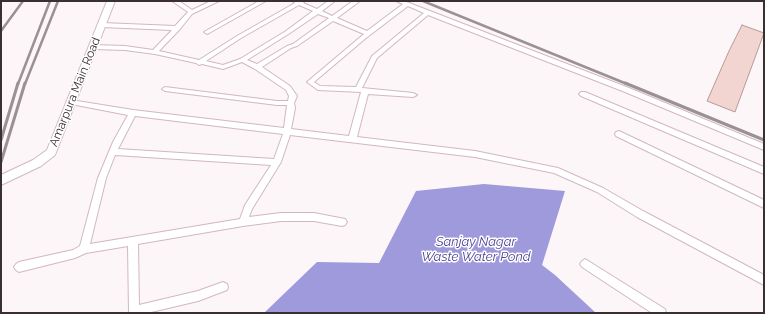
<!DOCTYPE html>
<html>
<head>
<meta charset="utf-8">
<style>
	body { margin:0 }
	#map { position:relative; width:765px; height:314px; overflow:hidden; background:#fcf6f8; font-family:Raleway,sans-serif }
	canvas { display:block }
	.frame { position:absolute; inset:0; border:2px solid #3a2f33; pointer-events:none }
</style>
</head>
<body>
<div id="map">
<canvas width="765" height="314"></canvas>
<div class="frame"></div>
</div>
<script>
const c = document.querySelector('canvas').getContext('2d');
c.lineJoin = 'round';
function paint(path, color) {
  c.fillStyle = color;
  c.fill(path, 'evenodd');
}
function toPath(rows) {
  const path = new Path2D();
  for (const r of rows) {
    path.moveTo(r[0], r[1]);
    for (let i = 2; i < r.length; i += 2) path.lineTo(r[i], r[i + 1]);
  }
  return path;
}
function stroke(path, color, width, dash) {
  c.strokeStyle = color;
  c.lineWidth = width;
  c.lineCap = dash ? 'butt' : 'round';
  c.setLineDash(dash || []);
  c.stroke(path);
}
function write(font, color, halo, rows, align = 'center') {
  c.font = font + ' Raleway,sans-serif';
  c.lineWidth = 3;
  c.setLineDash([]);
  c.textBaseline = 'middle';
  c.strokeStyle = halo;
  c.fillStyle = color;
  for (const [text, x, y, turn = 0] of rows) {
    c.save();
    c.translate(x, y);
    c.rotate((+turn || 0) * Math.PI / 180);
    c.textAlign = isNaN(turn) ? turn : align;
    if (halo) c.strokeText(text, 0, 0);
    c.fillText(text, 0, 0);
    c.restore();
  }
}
const water = toPath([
	[484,184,565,191,542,265,555,275,596,313,264,313,317,262,379,263,416,191]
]);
const building = toPath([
	[742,25,764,33,735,112,707,101,729,51,742,25]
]);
const minor = toPath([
	[172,1,179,1,192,10,211,1,219,1,192,14,180,29,159,51,199,60,237,36,295,3,292,1,305,1,303,3,317,9,328,1,335,1,322,11,332,16,353,1,360,1,337,18,367,31,403,4,396,1,404,1,629,88,764,144,764,150,625,92,428,15,377,58,362,88,413,93,417,95,413,97,368,94,357,137,475,151,558,168,603,188,643,211,764,275,764,285,637,217,597,192,554,173,475,157,290,135,281,162,252,209,249,217,281,213,314,213,345,219,347,222,345,225,342,226,314,221,281,221,243,226,138,244,139,305,198,291,223,282,227,284,228,287,227,290,198,301,147,313,129,313,128,246,86,253,75,258,19,272,16,270,14,267,16,264,19,262,73,250,80,246,98,178,113,142,128,115,71,104,68,104,67,102,68,100,71,100,133,110,284,128,287,105,277,105,165,91,162,89,165,87,277,101,288,101,289,96,286,90,255,69,242,62,223,69,202,64,199,65,196,63,155,54,125,50,93,49,90,47,93,45,125,46,153,50,172,30,102,27,99,25,102,23,175,26,188,12,172,1],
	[299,5,313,11,286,31,240,59,223,65,206,61,241,38,299,5],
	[408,6,424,13,372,56,356,87,320,86,314,82,366,38,408,6],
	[318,14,329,18,293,44,287,46,257,64,247,60,290,33,318,14],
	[333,21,364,34,307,82,318,90,361,92,349,136,291,129,295,108,294,103,297,96,290,86,262,67,291,48,297,46,333,21],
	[135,116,283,134,274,159,118,149,135,116],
	[115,155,271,165,245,205,240,219,90,244,106,178,115,155],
	[259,1,266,1,209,33,207,34,204,32,259,1],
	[581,92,585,92,764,167,764,174,581,96,579,94,581,92],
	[619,131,764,200,764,208,616,136,615,134,616,132,619,131],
	[585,259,665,309,666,313,652,313,582,267,580,264,582,261,585,259]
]);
const tertiary = toPath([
	[107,1,115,1,55,155,41,166,1,185,1,175,33,160,47,150,107,1]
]);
const railFar1 = toPath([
	[423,1,627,84],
	[1,31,23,1],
	[18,84,50,1],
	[25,84,58,1]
]);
const rail = toPath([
	[625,83,764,140],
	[1,140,18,83],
	[1,162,25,83]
]);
const streetNames = [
	["Amarpura Main Road",75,92,-68]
];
const waterNames = [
	["Sanjay Nagar",476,242],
	["Waste Water Pond",476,257]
];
paint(water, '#9e9adc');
paint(building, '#f2d4d1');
stroke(building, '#b69a97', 1);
stroke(minor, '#d2b7c2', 2);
stroke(tertiary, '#d2b7c2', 2);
paint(minor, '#fff');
paint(tertiary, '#fff');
stroke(railFar1, '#9a9194', 2.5);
stroke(rail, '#9a9194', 3);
write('12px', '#3a2f33', '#fff', streetNames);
write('italic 13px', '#4f4393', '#fff', waterNames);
</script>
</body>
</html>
